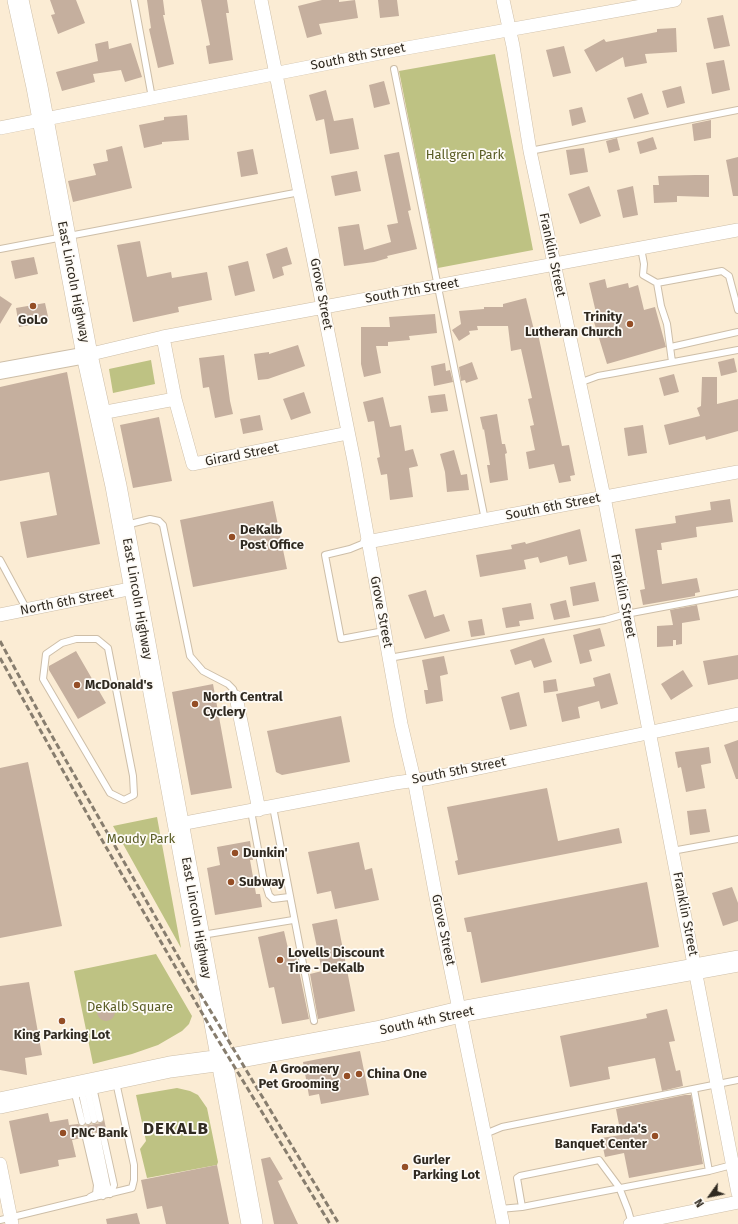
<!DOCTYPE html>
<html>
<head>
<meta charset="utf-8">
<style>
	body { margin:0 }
	#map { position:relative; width:738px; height:1224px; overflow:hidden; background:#fbecd4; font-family:"Fira Sans",sans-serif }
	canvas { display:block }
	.north { position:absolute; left:690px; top:1176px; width:40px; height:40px; -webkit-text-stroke:3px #fefbf6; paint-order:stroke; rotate:237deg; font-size:11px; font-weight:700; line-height:16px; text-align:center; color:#302a21 }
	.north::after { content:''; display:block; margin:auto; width:14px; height:18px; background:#302a21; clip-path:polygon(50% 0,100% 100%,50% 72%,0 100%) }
</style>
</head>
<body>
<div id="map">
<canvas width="738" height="1224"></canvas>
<div class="north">N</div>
</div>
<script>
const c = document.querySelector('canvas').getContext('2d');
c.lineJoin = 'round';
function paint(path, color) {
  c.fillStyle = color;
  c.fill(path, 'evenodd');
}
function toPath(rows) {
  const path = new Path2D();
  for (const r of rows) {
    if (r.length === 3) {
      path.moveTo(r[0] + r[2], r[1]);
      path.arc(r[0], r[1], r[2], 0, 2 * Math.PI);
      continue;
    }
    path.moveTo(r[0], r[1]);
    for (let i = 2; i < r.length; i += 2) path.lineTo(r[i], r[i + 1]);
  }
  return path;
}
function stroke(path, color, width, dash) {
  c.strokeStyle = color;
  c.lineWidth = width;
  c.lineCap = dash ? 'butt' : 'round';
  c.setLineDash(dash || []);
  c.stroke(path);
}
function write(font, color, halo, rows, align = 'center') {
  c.font = font + ' "Fira Sans",sans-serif';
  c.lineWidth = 3.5;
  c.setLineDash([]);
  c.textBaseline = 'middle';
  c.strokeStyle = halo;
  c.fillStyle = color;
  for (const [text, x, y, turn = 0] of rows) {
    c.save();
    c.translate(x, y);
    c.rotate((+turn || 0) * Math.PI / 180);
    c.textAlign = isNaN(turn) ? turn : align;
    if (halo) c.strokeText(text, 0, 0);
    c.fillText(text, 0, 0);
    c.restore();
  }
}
const green = toPath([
	[495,54,533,250,438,268,399,71],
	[151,360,155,384,113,393,109,369],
	[157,817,181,948,113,826],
	[156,954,192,1016,189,1024,182,1031,158,1045,132,1054,93,1064,74,971],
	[177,1088,190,1091,198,1095,207,1108,218,1162,217,1165,147,1178,140,1149,146,1141,136,1095]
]);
const building = toPath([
	[50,0,76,0,85,23,58,34,51,15,55,14],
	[147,0,163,0,165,15,163,15,174,64,158,68,149,29,151,28],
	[201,0,227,0,229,13,226,13,233,60,209,64,206,46,210,45],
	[322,0,339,0,339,2,355,0,358,18,319,24,322,34,307,38,298,6],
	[378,0,397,0,399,16,380,18],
	[723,15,730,46,714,49,707,18],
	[676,28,677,52,645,54,647,63,625,67,623,57,596,72,584,50,604,39,606,42,657,32,657,29],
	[108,41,109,49,131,43,142,77,125,82,121,70,93,74,95,82,62,91,56,72,98,61,95,44],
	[564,46,571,73,553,77,546,50],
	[724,60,730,90,712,94,706,63],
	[384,81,390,104,374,108,369,85],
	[681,86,685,103,667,108,662,91],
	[326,90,334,121,353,118,359,149,330,154,324,119,316,121,309,95],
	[642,93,649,114,634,119,627,98],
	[582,107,586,122,572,126,569,110],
	[187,115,189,140,162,142,162,144,144,148,139,125,164,120,164,117],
	[711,120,711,138,694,141,692,124],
	[653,137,657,149,640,154,637,142],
	[617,138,620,150,609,153,606,141],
	[122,146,132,188,73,202,68,181,96,175,93,164,108,161,106,150],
	[584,148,588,172,570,175,566,150],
	[253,149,258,174,241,177,237,152],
	[399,152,411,210,408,211,417,249,387,256,388,258,374,262,344,266,338,227,359,224,364,250,391,242,387,225,398,223,384,155],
	[738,157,738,196,733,196,726,160],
	[357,171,361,191,335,196,331,176],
	[695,175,709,175,709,197,677,196,677,202,654,203,653,185,659,185,658,176],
	[589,186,601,216,580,224,568,194],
	[633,186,638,215,623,218,617,190],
	[140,241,147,277,171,272,172,278,207,272,212,300,178,307,179,312,133,322,117,245],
	[287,247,292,264,282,267,284,275,273,279,266,254],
	[34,257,38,274,15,279,11,261],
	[248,261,255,291,235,296,228,266],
	[605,279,607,288,628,283,629,288,638,285,644,310,655,307,666,347,607,364,594,322,598,321,589,283],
	[0,296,12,304,0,324],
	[526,298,534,330,537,329,562,446,569,445,575,475,570,476,571,481,559,483,554,464,529,469,526,452,535,450,530,426,534,425,528,399,532,398,521,349,511,351,508,326,477,326,478,330,469,331,470,334,459,341,452,330,461,324,459,311,484,309,484,307,503,307,503,304],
	[45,303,49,321,19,327,16,308],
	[435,314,437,333,409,336,410,340,388,342,388,346,376,346,381,373,364,377,361,364,361,327,390,327,389,317],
	[298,345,305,366,268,379,258,380,254,354,269,352,269,354],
	[224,355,230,401,233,414,215,418,209,387,203,388,199,358],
	[734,358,737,372,721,376,718,362],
	[472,362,478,379,466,383,465,380,461,381,459,367],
	[445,363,446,371,450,370,453,382,434,386,431,366],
	[67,372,100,544,27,558,20,522,57,515,49,472,0,481,0,387],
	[674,374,679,392,664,396,659,378],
	[702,377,717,377,717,404,738,399,738,431,706,440,705,436,669,445,664,425,700,416,697,408,701,406],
	[304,392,311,413,291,420,283,399],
	[445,394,448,411,431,413,428,396],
	[383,397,390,427,401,425,405,451,413,449,418,466,409,468,413,497,390,500,387,474,381,475,377,458,380,457,374,421,368,422,363,402],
	[497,414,502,444,505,444,507,453,505,454,508,480,490,483,487,465,490,465,484,429,483,430,480,417],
	[260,415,263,430,243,434,240,419],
	[159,417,172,481,133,488,120,425],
	[643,425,647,453,628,456,624,428],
	[454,450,461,475,467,474,469,490,447,492,445,472,440,454],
	[730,499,733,522,696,527,697,537,661,543,662,550,657,550,662,584,697,578,700,592,695,593,695,596,643,605,640,590,645,589,635,529,676,523,675,516,711,510,710,502],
	[273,501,287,569,193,587,180,520],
	[580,529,587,561,569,565,567,556,540,563,538,557,524,560,526,569,480,577,476,555,512,549,511,545,525,542,526,544],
	[595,582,599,601,573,606,570,587],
	[426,590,434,617,444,614,450,631,425,639,408,595],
	[566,600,570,617,554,620,550,604],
	[531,603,534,619,519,621,520,626,506,628,502,608],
	[697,605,700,620,682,623,682,644,676,645,676,640,673,640,673,646,657,647,657,626,673,625,670,610],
	[482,619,485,635,471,637,468,621],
	[600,628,605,646,589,650,592,661,580,664,573,635],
	[544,638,552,662,534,668,531,660,515,665,510,650],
	[76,651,106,703,78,719,49,670,49,666],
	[738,655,738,679,708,685,703,661],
	[444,656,448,674,440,676,443,701,426,704,424,690,428,690,422,660],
	[683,670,693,686,671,700,661,684],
	[610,673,618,704,601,709,599,701,578,707,580,718,562,722,556,694,595,686,593,678],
	[556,679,558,691,544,693,543,681],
	[213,684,232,788,191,795,172,692],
	[519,692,527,726,510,730,501,697],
	[341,716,350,762,282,775,276,772,267,731],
	[738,740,738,779,736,779,724,745],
	[709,747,711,763,701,765,705,788,686,792,681,767,678,768,675,752],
	[28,762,62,926,0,938,0,768],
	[547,788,558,841,619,828,622,843,458,875,455,861,458,860,447,807],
	[706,809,710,832,690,835,687,811],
	[250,841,253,860,250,860,256,894,260,894,262,907,215,915,207,868,220,865,217,847],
	[359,842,365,870,372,868,379,900,335,909,331,891,317,894,308,852],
	[647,882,659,947,481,983,471,932,467,932,464,918],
	[732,887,738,903,738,921,723,926,712,893],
	[337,919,355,1011,318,1019,310,974,322,971,312,924],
	[284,931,290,957,296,956,309,1019,282,1024,274,987,269,988,258,937],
	[29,982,42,1055,25,1058,27,1075,0,1070,0,986],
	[106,1012,9],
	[667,1009,675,1041,669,1042,676,1071,680,1070,683,1086,662,1091,655,1058,608,1067,610,1079,570,1087,560,1036,647,1018,646,1014],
	[360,1051,369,1095,321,1104,319,1094,309,1096,303,1062],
	[685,1095,691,1095,703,1164,629,1178,624,1153,605,1157,601,1138,621,1135,616,1109],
	[48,1113,50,1122,68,1119,69,1125,78,1124,83,1126,101,1123,104,1119,107,1133,102,1131,85,1134,82,1138,72,1140,76,1157,58,1160,59,1166,20,1174,9,1121],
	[270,1157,283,1179,278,1181,298,1224,274,1224,261,1159],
	[217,1165,229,1224,166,1224,162,1206,147,1209,141,1180],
	[137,1213,140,1224,107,1224,106,1219]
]);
const service = toPath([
	[134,0,152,98],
	[394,69,485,520],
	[530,151,738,110],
	[641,248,644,264,643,275,657,283,661,306,667,324,672,362],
	[0,249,300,192],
	[657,283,722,271,729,276,738,310],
	[671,347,738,332],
	[579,383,598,376,615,373,738,350],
	[126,525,150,519,159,521,163,525,190,656,203,671,228,684,233,689,236,697],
	[367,542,350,549,325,555,341,639,384,631],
	[0,560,27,610],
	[76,639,97,639,108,648,133,776,134,795,124,800,110,793,43,679,46,654,62,643,76,639],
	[389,658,605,620,626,614,738,593],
	[273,807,314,1021],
	[251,811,263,876,269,895,273,899,289,897],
	[672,851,738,839],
	[202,935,293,920],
	[93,1087,100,1119],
	[87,1088,94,1120],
	[81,1089,88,1121],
	[694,1089,709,1171,732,1165],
	[74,1090,82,1122],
	[485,1134,502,1127,738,1080],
	[103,1135,114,1185,110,1194],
	[97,1136,107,1185,107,1192,103,1196],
	[92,1137,101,1182,101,1192,96,1197],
	[86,1138,97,1185,96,1194,90,1197],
	[522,1207,709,1171],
	[500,1209,522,1207,517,1178,520,1176,599,1160,619,1187,628,1210,632,1224],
	[0,1220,132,1188,134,1180,134,1165,116,1082]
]);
const minor = toPath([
	[261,0,354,461,401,724,414,779,436,897,503,1224],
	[503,0,513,46,530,151,604,497,738,1193],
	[0,128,390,51,675,0],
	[163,337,175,399,193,464,348,433],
	[87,355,163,337,738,230],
	[101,413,175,399],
	[367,542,738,472],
	[0,615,134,588],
	[236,697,259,810],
	[180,824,395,783,431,778,738,714],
	[0,1164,12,1224],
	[630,1224,738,1202]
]);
const tertiary = toPath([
	[0,371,87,355]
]);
const primary = toPath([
	[18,0,37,87,87,355,116,486,252,1224],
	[0,1103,170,1067,230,1059,381,1031,460,1012,738,961]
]);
const rail = toPath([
	[0,641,44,722,187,972,339,1224],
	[0,658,95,828,209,1025,330,1224]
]);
const markers = [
	[33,306,4,"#944e26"],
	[630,324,4,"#944e26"],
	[232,537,4,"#944e26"],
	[77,685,4,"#944e26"],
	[195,704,4,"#944e26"],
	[235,853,4,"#944e26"],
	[231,882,4,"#944e26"],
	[280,960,4,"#944e26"],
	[62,1021,4,"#944e26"],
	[359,1074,4,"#944e26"],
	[347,1076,4,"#944e26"],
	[63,1133,4,"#944e26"],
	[655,1136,4,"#944e26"],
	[405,1167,4,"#944e26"]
];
const streetNames = [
	["South 8th Street",358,57,-11],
	["Franklin Street",552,255,78],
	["East Lincoln Highway",73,282,79],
	["South 7th Street",412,291,-10],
	["Grove Street",321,294,79],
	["Girard Street",242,455,-11],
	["South 6th Street",553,507,-11],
	["Franklin Street",623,596,79],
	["East Lincoln Highway",137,599,80],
	["North 6th Street",67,602,-11],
	["Grove Street",381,612,79],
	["South 5th Street",459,771,-11],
	["Franklin Street",685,914,79],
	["East Lincoln Highway",196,918,80],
	["Grove Street",443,930,78],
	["South 4th Street",427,1021,-12]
];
const parkNames = [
	["Hallgren Park",465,155],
	["Moudy Park",141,839],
	["DeKalb Square",130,1007]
];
const poiNames = [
	["Trinity",622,317,"right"],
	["Lutheran Church",622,332,"right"],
	["GoLo",33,320,"center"],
	["DeKalb",240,530],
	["Post Office",240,545],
	["McDonald's",85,685],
	["North Central",203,697],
	["Cyclery",203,712],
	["Dunkin'",243,853],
	["Subway",239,882],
	["Lovells Discount",288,953],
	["Tire - DeKalb",288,968],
	["King Parking Lot",62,1035,"center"],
	["A Groomery",339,1069,"right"],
	["Pet Grooming",339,1084,"right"],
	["China One",367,1074],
	["Faranda's",647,1129,"right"],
	["Banquet Center",647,1144,"right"],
	["PNC Bank",71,1133],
	["Gurler",413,1160],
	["Parking Lot",413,1175]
];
const districtNames = [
	["DEKALB",176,1129]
];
paint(green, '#bec283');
paint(building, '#c5af9e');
stroke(service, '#cdbea8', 8);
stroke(minor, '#cdbea8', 14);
stroke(tertiary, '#cdbea8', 18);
stroke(primary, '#cdbea8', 22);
stroke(service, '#fff', 6);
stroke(minor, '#fff', 13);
stroke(tertiary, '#fff', 16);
stroke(primary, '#fff', 21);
stroke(rail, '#877d6e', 3, [6, 3]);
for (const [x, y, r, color] of markers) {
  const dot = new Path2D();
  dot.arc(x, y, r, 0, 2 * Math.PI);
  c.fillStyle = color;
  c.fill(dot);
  stroke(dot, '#fefbf6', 1.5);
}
write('13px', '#302a21', '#fefbf6', streetNames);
write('13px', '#595c24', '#fefbf6', parkNames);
write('bold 13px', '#302a21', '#fefbf6', poiNames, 'left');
c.letterSpacing = '1px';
write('bold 17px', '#302a21', '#fefbf6', districtNames);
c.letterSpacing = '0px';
</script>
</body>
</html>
